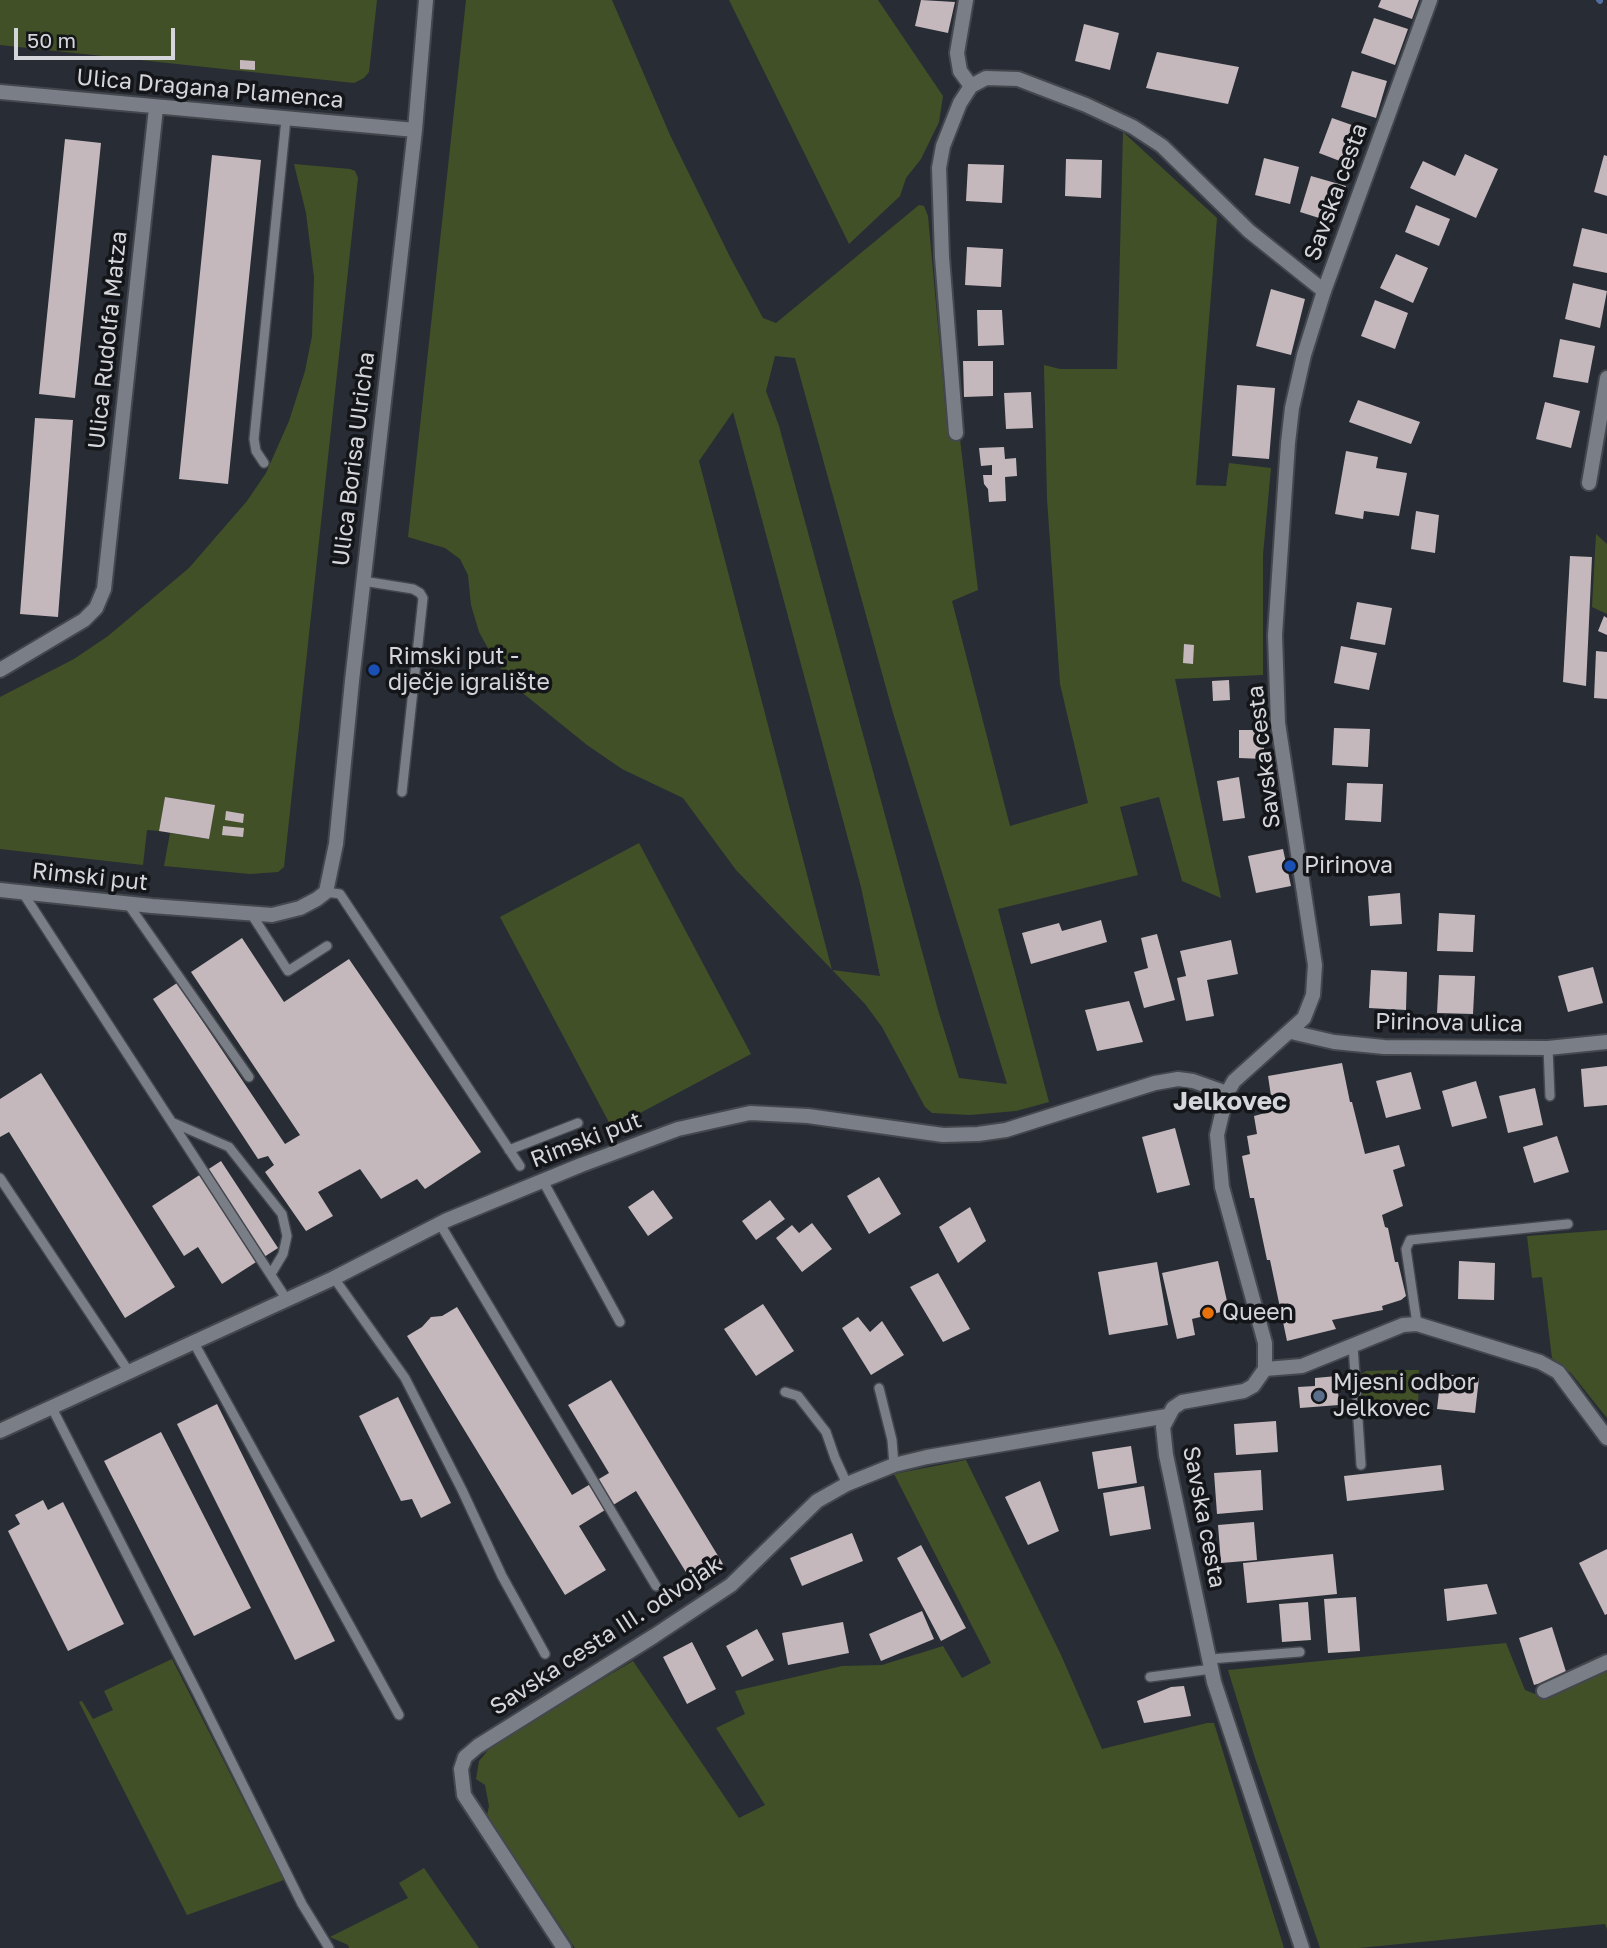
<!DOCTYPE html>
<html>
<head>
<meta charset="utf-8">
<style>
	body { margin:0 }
	#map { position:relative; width:1607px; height:1948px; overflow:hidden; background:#282c34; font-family:"Golos Text",sans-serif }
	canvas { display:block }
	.scale { position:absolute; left:14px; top:28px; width:161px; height:32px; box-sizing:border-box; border:4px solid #d4d6db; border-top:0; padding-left:9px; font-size:21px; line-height:24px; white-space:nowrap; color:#d4d6db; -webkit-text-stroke:5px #131518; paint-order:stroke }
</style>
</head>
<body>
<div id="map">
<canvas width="1607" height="1948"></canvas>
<div class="scale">50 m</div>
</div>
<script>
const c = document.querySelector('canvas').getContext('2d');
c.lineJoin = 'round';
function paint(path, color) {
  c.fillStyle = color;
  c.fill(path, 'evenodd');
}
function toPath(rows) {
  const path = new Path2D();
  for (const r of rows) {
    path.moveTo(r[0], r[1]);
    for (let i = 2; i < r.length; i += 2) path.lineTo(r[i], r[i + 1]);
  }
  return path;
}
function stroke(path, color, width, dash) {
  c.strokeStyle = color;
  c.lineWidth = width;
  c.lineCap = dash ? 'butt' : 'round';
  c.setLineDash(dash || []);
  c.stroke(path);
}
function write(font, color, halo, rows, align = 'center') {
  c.font = font + ' "Golos Text",sans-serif';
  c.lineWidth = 7;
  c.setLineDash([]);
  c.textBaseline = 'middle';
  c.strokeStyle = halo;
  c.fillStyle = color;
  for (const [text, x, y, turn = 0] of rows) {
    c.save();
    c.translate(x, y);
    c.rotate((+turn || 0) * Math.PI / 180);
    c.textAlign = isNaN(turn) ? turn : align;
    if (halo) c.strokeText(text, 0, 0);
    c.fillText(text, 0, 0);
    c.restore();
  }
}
const green = toPath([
	[0,0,377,0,369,72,364,78,354,83,0,45],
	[466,0,612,0,670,135,730,257,763,318,776,323,919,205,924,206,928,216,948,436,960,439,978,590,952,601,1010,826,1088,803,1060,684,1047,499,1044,365,1060,369,1117,369,1123,132,1217,218,1196,485,1226,486,1229,463,1271,468,1263,555,1263,675,1175,679,1221,898,1182,881,1159,797,1120,807,1138,875,998,909,1049,1102,1016,1111,970,1115,932,1113,925,1107,882,1027,865,1004,736,870,683,798,622,769,587,745,514,686,494,659,479,632,471,605,468,575,460,559,445,548,408,537],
	[775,356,795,358,893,713,1007,1084,959,1078,938,1010,779,426,766,391],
	[733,412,861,887,880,976,832,970,699,461],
	[729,0,878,0,943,96,939,122,921,159,906,178,900,196,849,244],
	[294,164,350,169,355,171,358,178,284,867,278,872,250,874,164,866,170,833,209,839,214,805,165,797,159,831,147,830,143,865,0,849,0,697,74,659,108,636,189,568,247,501,266,473,289,421,305,371,312,336,314,277,306,213],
	[1596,534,1607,544,1607,614,1592,607],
	[639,843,751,1054,612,1128,500,917],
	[1607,1230,1607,1418,1571,1373,1552,1358,1542,1277,1532,1278,1527,1236],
	[1395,1370,1419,1370,1418,1409,1363,1411,1359,1378,1361,1374,1366,1371],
	[966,1460,1061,1655,1102,1749,1207,1723,1214,1723,1284,1948,575,1948,487,1815,489,1806,485,1785,476,1779,479,1761,494,1743,633,1661,739,1818,765,1805,716,1728,745,1714,735,1691,842,1666,882,1665,943,1646,962,1678,991,1663,894,1474],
	[1506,1643,1525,1690,1543,1697,1585,1681,1607,1669,1607,1929,1605,1924,1359,1948,1320,1948,1254,1755,1228,1670],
	[172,1659,284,1880,187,1915,79,1702,82,1701,93,1719,113,1710,104,1691],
	[424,1868,479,1948,349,1948,348,1945,330,1937,408,1898,399,1883]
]);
const stream = toPath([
	[1599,0,1600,1]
]);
const building = toPath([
	[921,0,955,2,948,33,915,26],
	[1381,0,1419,0,1412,19,1378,7],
	[1374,18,1408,29,1395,65,1361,53],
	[1084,24,1119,33,1110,70,1075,61],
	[1157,52,1239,67,1228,104,1146,88],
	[240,60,255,61,255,70,240,69],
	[1352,71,1387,81,1376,118,1341,107],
	[1332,118,1366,130,1353,166,1319,153],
	[65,139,101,143,75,398,39,394],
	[1465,154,1498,169,1476,218,1410,188,1423,161,1455,176],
	[212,155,261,160,228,484,179,479],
	[1604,155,1607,156,1607,196,1594,192],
	[1264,158,1299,167,1290,204,1255,195],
	[1066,159,1102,160,1101,198,1065,196],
	[968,164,1004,165,1002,203,966,201],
	[1311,176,1346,186,1335,223,1300,212],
	[1416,205,1450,219,1439,246,1405,232],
	[1582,228,1607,234,1607,273,1573,266],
	[967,247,1003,249,1001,287,965,285],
	[1396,254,1428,268,1413,303,1380,288],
	[1573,283,1607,291,1600,328,1565,319],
	[1271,289,1305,299,1291,355,1256,346],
	[1375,300,1408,313,1395,349,1361,336],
	[977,310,1002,310,1004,345,978,346],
	[1560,339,1595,346,1588,383,1553,377],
	[963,361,993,361,993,396,964,397],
	[1237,385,1275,388,1269,459,1232,456],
	[1031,392,1033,428,1006,429,1004,393],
	[1358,400,1420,422,1411,444,1349,422],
	[1545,402,1580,411,1571,448,1536,439],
	[35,418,73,420,58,617,20,614],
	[1004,447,1005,459,1016,458,1017,476,1005,477,1006,501,989,502,988,489,984,484,983,475,992,475,992,465,981,466,979,448],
	[1346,451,1378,457,1376,468,1407,473,1399,516,1364,511,1363,519,1335,514],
	[1416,511,1439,515,1435,553,1411,549],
	[1570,556,1592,557,1586,686,1563,682],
	[1357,602,1392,608,1385,645,1350,639],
	[1604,616,1607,618,1607,635,1598,631],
	[1184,644,1194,645,1193,664,1183,663],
	[1341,646,1377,653,1369,690,1334,683],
	[1596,651,1607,652,1607,699,1594,698],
	[1229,680,1230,700,1213,701,1212,681],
	[1334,728,1370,729,1368,767,1332,765],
	[1239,730,1264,730,1264,759,1239,758],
	[1239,777,1245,818,1223,821,1217,781],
	[1347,783,1383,784,1381,822,1345,820],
	[165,797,215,805,209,839,159,831],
	[226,811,244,814,243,823,225,820],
	[223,826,244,828,243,837,222,835],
	[1283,849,1291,886,1256,893,1248,856],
	[1400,893,1402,924,1370,926,1368,896],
	[1439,913,1475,915,1473,952,1437,951],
	[1101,920,1107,942,1031,964,1022,933,1059,923,1062,931],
	[1157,934,1175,1000,1144,1008,1134,972,1148,968,1141,938],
	[242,938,284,1002,349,959,481,1152,425,1189,417,1179,381,1199,360,1169,318,1192,333,1216,306,1231,265,1172,274,1165,268,1156,258,1159,153,999,177,983,285,1144,300,1135,191,972],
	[1231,940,1238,974,1207,980,1214,1016,1186,1021,1177,978,1186,976,1180,951],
	[1593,967,1603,1003,1568,1012,1558,976],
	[1371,970,1407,972,1406,1010,1369,1008],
	[1439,975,1475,976,1473,1014,1437,1013],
	[1129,1001,1143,1042,1097,1051,1085,1010],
	[1342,1063,1350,1102,1352,1102,1365,1154,1399,1145,1405,1166,1393,1170,1403,1206,1382,1215,1385,1227,1388,1228,1395,1262,1398,1262,1406,1296,1401,1300,1382,1306,1383,1310,1332,1320,1336,1329,1287,1341,1270,1260,1267,1260,1254,1198,1250,1198,1242,1156,1250,1154,1247,1136,1257,1134,1254,1116,1265,1113,1263,1098,1271,1096,1268,1076],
	[1607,1066,1607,1105,1584,1107,1581,1069],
	[1411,1072,1421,1109,1386,1118,1376,1081],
	[41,1073,175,1287,125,1318,9,1132,0,1137,0,1099],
	[1476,1081,1487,1118,1452,1127,1442,1091],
	[1535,1088,1543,1125,1508,1133,1499,1096],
	[1175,1128,1190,1185,1157,1193,1142,1137],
	[1557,1136,1569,1172,1534,1183,1523,1147],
	[221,1161,278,1248,222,1284,198,1247,184,1256,152,1206],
	[879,1177,901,1214,869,1234,847,1196],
	[653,1190,673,1218,648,1236,628,1207],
	[770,1200,785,1219,756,1240,742,1221],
	[970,1207,986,1241,958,1263,939,1227],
	[812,1223,832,1249,802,1272,776,1238,792,1225,799,1233],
	[1218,1261,1229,1310,1192,1319,1195,1335,1177,1339,1162,1273],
	[1459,1261,1495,1263,1494,1300,1458,1299],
	[1157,1262,1168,1325,1109,1335,1098,1272],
	[938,1273,970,1329,943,1342,910,1287],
	[763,1304,794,1351,756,1376,724,1329],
	[457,1307,572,1495,609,1473,568,1405,611,1380,723,1564,692,1582,636,1491,579,1526,606,1570,565,1595,407,1336,422,1327,431,1317,442,1316],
	[858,1317,870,1332,882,1321,904,1355,871,1375,842,1328],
	[1441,1374,1479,1378,1475,1413,1437,1409],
	[1337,1376,1339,1405,1300,1408,1298,1387,1315,1386,1315,1378],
	[398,1397,451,1503,421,1518,412,1499,401,1501,359,1416],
	[217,1404,335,1641,295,1660,177,1424],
	[1276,1421,1278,1452,1236,1455,1234,1424],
	[161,1432,251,1608,194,1636,104,1461],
	[1131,1446,1137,1483,1098,1489,1092,1452],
	[1441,1465,1444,1490,1347,1501,1344,1476],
	[1261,1470,1263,1510,1217,1514,1214,1473],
	[1040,1481,1059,1531,1028,1545,1005,1497],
	[1144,1486,1151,1529,1110,1536,1103,1493],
	[43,1500,48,1510,63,1502,124,1624,68,1651,8,1531,20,1524,15,1515],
	[1254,1522,1257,1560,1221,1563,1218,1525],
	[852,1533,863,1561,802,1586,790,1558],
	[921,1545,966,1628,941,1641,897,1558],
	[1607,1549,1607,1614,1605,1615,1579,1563],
	[1333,1554,1337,1594,1247,1603,1243,1563],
	[1487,1584,1497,1614,1447,1621,1444,1589],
	[1356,1597,1360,1651,1328,1653,1324,1599],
	[1308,1602,1311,1640,1282,1642,1279,1604],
	[922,1611,934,1639,881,1661,869,1634],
	[843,1622,849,1653,788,1665,782,1633],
	[1552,1627,1567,1675,1534,1685,1519,1638],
	[757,1629,774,1660,742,1677,726,1646],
	[692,1642,716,1689,687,1704,663,1657],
	[1184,1686,1191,1716,1144,1723,1137,1701,1171,1687]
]);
const service = toPath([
	[264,463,256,451,254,439,286,119],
	[363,581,413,589,420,593,423,598,402,792],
	[326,892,340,894,520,1166],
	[23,893,287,1300],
	[128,904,249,1077],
	[252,915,288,971,327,946],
	[1548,1048,1550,1096],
	[174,1123,229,1147,282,1214,287,1236,283,1254,271,1274],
	[509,1150,578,1123],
	[0,1178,129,1372],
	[543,1181,620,1322],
	[440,1224,656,1586],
	[334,1278,405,1378,462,1490,502,1576,545,1654],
	[1417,1324,1406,1249,1410,1240,1568,1224],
	[194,1343,399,1715],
	[1353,1345,1361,1465],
	[879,1388,892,1440,894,1465],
	[785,1392,798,1396,826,1432,835,1458,847,1484],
	[52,1408,198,1694,302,1904,329,1948],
	[1210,1659,1300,1652],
	[1150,1677,1212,1669]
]);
const minor = toPath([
	[971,86,986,78,1018,79,1086,105,1133,127,1162,146,1249,231,1324,291],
	[0,92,415,130],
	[956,433,942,257,939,168,943,146,960,103,971,86,960,71,957,53,966,0],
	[1589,483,1607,378],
	[0,670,84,620,96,608,104,589,156,108],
	[0,890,152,906,272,915,300,908,317,899,326,892,336,844,352,681,415,130,426,0],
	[1291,1032,1334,1042,1384,1047,1548,1048,1607,1042],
	[1265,1369,1302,1366,1403,1325,1417,1324,1540,1362,1558,1372,1607,1438],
	[0,1431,334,1278,447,1220,581,1165,678,1129,750,1113,808,1116,943,1135,978,1134,1006,1130,1155,1083,1178,1079,1193,1081,1227,1093],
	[1544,1691,1607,1662],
	[564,1948,464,1795,461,1769,465,1757,478,1746,654,1636,731,1585,817,1501,847,1484,894,1465,927,1457,1167,1416]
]);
const tertiary = toPath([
	[1302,1948,1214,1682,1166,1455,1163,1427,1173,1408,1182,1402,1244,1391,1253,1386,1265,1369,1265,1343,1222,1187,1217,1135,1227,1093,1234,1081,1304,1018,1313,995,1315,965,1278,723,1275,635,1288,443,1292,408,1304,355,1324,291,1430,0]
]);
const markers = [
	[374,670,7,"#1a4fb4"],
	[1290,866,7,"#1a4fb4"],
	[1208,1313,7,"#e8710a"],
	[1319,1396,7,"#5c6f8a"]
];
const streetNames = [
	["Ulica Dragana Plamenca",210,89,5],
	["Savska cesta",1336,192,-70],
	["Ulica Rudolfa Matza",108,340,-84],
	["Ulica Borisa Ulricha",354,459,-83],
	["Savska cesta",1264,757,-97],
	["Rimski put",90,877,6],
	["Pirinova ulica",1449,1023,1],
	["Rimski put",586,1140,-21],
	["Savska cesta",1204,1517,79],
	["Savska cesta III. odvojak",606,1636,-33]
];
const poiNames = [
	["Rimski put -",388,657],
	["dječje igralište",388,683],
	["Pirinova",1304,866],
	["Queen",1222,1313],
	["Mjesni odbor",1333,1383],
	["Jelkovec",1333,1409]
];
const quarterNames = [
	["Jelkovec",1230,1102]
];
paint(green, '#425028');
stroke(stream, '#536fa1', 6);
paint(building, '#c4b8bd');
stroke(service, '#44474d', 12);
stroke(minor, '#44474d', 18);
stroke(tertiary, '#44474d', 18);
stroke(service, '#797e87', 9);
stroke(minor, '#797e87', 14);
stroke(tertiary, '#797e87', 14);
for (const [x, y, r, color] of markers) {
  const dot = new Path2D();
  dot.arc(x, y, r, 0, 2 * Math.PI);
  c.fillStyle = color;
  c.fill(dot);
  stroke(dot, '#131518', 2.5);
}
write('23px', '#d4d6db', '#131518', streetNames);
write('23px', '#d4d6db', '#131518', poiNames, 'left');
write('bold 26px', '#d4d6db', '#131518', quarterNames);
</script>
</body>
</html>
